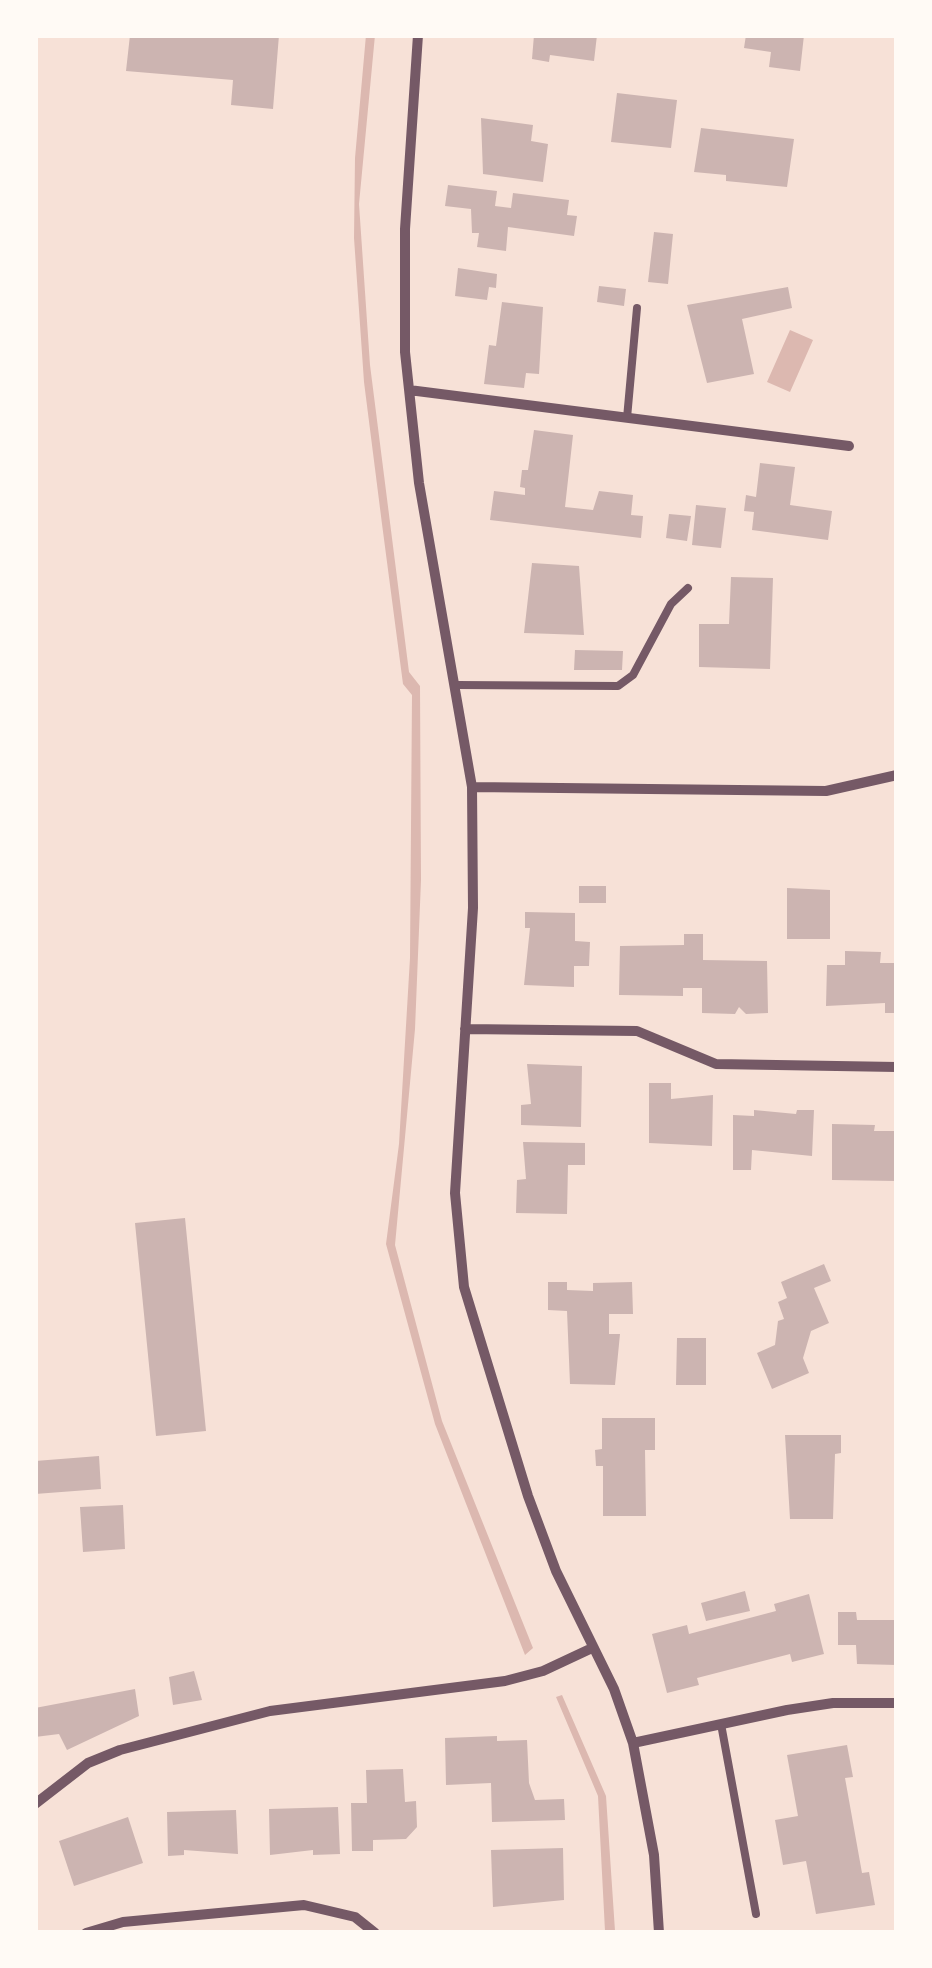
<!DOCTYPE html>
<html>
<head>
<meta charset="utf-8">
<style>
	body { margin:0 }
	#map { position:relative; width:932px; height:1968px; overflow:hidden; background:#f7e1d7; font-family:Raleway,sans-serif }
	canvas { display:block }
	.frame { position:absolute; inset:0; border:38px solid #fffaf5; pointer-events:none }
</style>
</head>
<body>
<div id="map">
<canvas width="932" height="1968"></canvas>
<div class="frame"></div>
</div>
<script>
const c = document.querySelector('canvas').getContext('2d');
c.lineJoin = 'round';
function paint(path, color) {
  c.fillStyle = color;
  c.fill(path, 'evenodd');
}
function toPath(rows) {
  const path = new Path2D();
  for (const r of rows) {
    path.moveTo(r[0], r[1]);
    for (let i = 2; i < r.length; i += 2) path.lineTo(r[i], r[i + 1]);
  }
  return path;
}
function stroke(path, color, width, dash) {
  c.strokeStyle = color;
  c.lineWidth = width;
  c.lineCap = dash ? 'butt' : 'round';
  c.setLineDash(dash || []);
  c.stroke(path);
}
const water = toPath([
	[366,35,375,35,359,204,370,365,409,672,420,686,421,880,415,1029,395,1245,442,1421,533,1648,525,1655,435,1424,386,1244,399,1144,410,958,412,695,403,684,382,524,364,382,354,238,355,158],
	[790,330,813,340,790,392,767,382],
	[562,1695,606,1796,615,1931,605,1931,598,1796,556,1697]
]);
const building = toPath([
	[130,35,279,35,273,109,231,105,233,80,126,71],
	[534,35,597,35,594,61,550,55,549,62,532,59],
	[746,35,804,35,800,71,769,67,771,52,744,48],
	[617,93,677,100,671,148,611,142],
	[481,118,533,125,531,141,548,144,543,182,483,174],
	[701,128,794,139,787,187,726,181,726,175,694,172],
	[448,185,497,191,495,206,511,208,513,193,569,200,567,215,577,216,574,236,508,227,506,251,477,247,479,233,472,233,471,209,445,206],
	[654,232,673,234,668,284,648,282],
	[458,268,497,274,496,288,489,287,487,300,455,296],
	[599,286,626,289,624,306,597,302],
	[788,287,792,308,742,319,754,374,707,383,687,305],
	[502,302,543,307,539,374,526,373,524,388,484,384,489,345,496,346],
	[534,430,573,435,565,507,593,510,599,491,633,495,631,515,643,516,641,538,490,520,494,491,525,495,525,488,520,487,522,470,528,470],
	[760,463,795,467,790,505,832,511,828,540,752,530,754,512,744,511,746,495,756,497],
	[696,505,726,508,721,548,692,545],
	[669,514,691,516,687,541,666,538],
	[532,563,579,566,584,635,524,633],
	[731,577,773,578,770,669,699,667,699,624,729,624],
	[575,650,623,651,622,670,574,670],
	[579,886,606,886,606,903,579,903],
	[787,888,830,890,830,939,787,939],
	[525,912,575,913,575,941,590,942,589,966,574,966,574,987,524,985,530,928,525,928],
	[684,934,703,934,703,960,767,961,768,1013,746,1014,739,1007,735,1014,702,1013,702,988,683,988,683,996,619,995,620,946,684,945],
	[845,951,881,952,880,963,897,963,897,1013,885,1013,885,1003,826,1006,827,965,845,965],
	[527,1064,582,1066,581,1127,521,1125,521,1105,531,1104],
	[649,1083,671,1083,671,1099,713,1095,712,1146,649,1143],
	[754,1110,796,1114,797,1110,814,1110,812,1156,752,1150,751,1170,733,1170,733,1115,754,1116],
	[832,1124,875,1125,874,1131,897,1131,897,1181,832,1180],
	[523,1142,585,1143,585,1165,568,1165,567,1214,516,1213,517,1180,526,1179],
	[185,1218,206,1431,156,1436,135,1223],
	[824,1264,831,1281,814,1288,829,1323,811,1331,803,1358,809,1373,772,1389,757,1353,775,1345,778,1321,784,1319,778,1302,787,1298,781,1282],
	[548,1282,567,1282,567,1290,593,1291,593,1283,632,1282,633,1314,609,1314,609,1334,620,1334,615,1385,570,1384,567,1311,548,1310],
	[677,1338,706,1338,706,1385,676,1385],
	[602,1418,655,1418,655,1450,645,1450,646,1516,603,1516,603,1466,596,1466,595,1450,602,1449],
	[785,1435,841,1435,841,1453,835,1454,833,1519,790,1519],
	[99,1456,101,1489,35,1494,35,1461],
	[123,1505,125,1549,83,1552,80,1507],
	[745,1591,750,1611,706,1621,701,1603],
	[809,1594,824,1654,792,1662,790,1654,697,1678,699,1685,667,1693,652,1634,687,1625,689,1634,776,1611,774,1604],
	[838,1612,856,1612,857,1620,897,1620,897,1665,857,1664,856,1645,838,1645],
	[194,1671,202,1700,173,1705,169,1677],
	[135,1689,139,1716,67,1750,59,1734,35,1737,35,1708],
	[497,1736,497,1741,527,1740,529,1783,535,1800,564,1799,565,1820,492,1822,491,1783,446,1785,445,1738],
	[847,1745,853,1777,845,1778,862,1873,869,1872,875,1905,816,1914,806,1861,783,1865,775,1820,798,1816,787,1755],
	[403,1769,405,1802,416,1801,417,1827,406,1839,373,1840,373,1851,352,1851,351,1803,367,1803,366,1770],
	[338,1807,340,1854,313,1855,313,1850,270,1855,269,1809],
	[236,1810,238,1854,184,1850,184,1855,168,1856,167,1812],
	[128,1817,143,1863,74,1886,59,1841],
	[563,1848,564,1900,493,1907,491,1850]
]);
const service = toPath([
	[627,418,637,308],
	[457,685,618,686,633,675,671,604,688,588],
	[721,1724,756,1914]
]);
const minor = toPath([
	[418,35,405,229,405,352,419,483,472,787,473,908,455,1193,464,1287,528,1496,556,1571,614,1689,633,1743,654,1855,659,1933],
	[409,390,849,446],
	[472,787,826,791,897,775],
	[465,1029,637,1031,716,1064,897,1067],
	[633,1743,787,1710,833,1703,897,1703],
	[35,1804,88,1763,120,1750,270,1711,505,1681,543,1671,590,1649],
	[86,1933,123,1922,304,1905,355,1917,375,1933]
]);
paint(water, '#dcb8b0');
paint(building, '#ccb4b1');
stroke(service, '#755966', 8);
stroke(minor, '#755966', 10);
</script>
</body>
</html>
